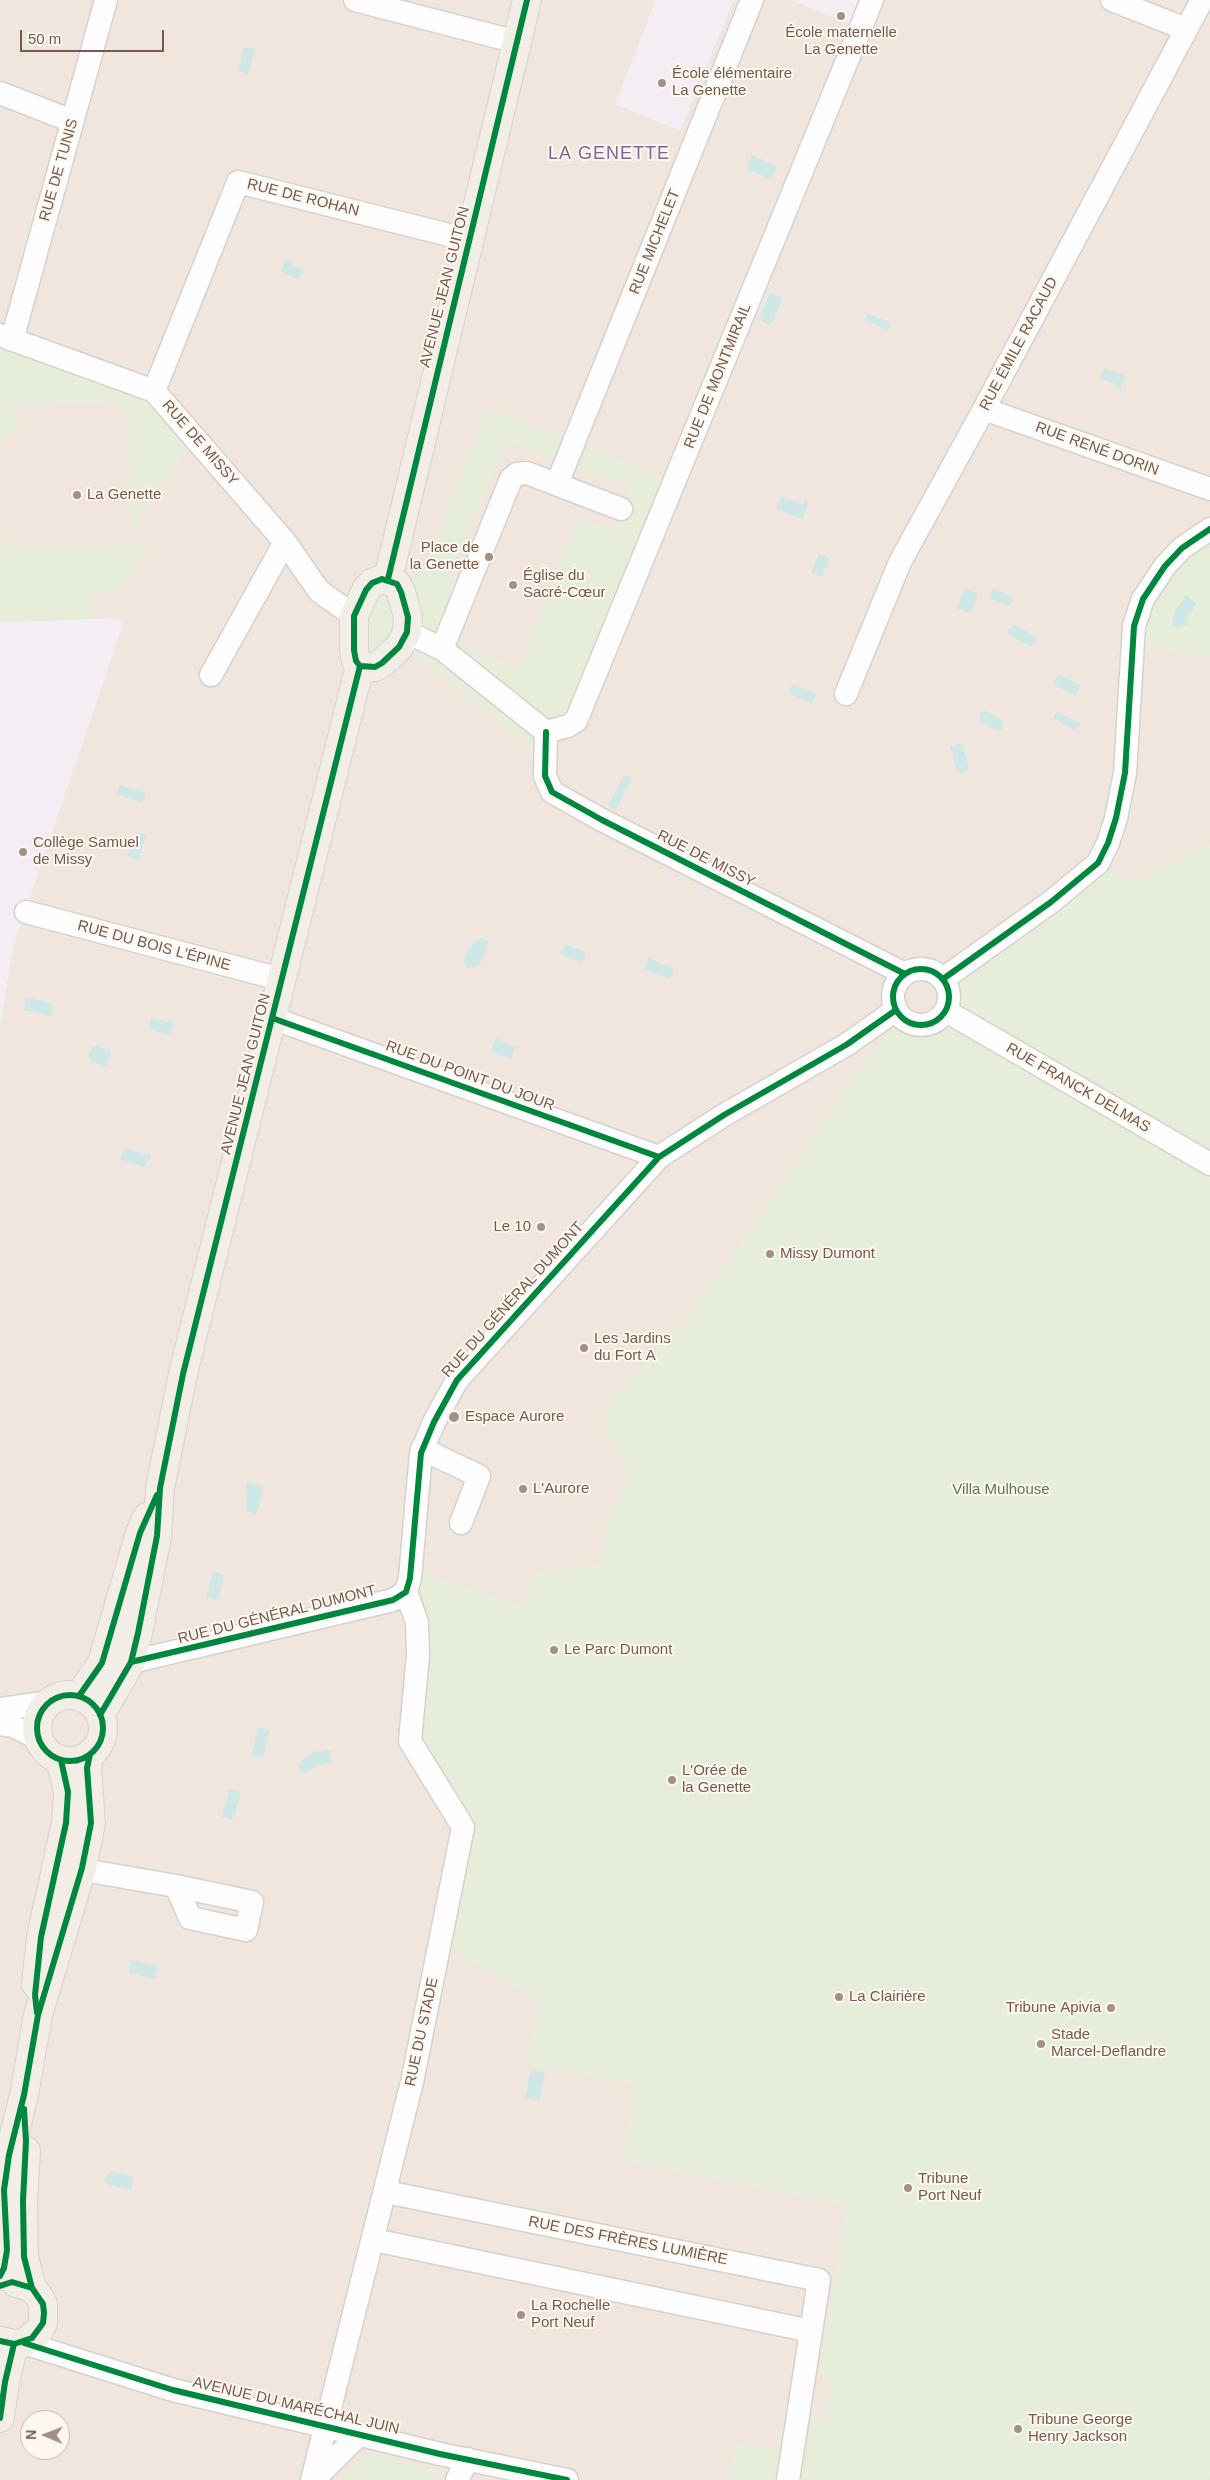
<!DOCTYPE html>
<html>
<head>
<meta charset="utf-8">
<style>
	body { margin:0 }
	#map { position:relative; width:1210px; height:2480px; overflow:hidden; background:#f8f4ef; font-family:Helvetica,sans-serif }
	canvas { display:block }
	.north { position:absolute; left:20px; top:2410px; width:50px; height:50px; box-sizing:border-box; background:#fef8f1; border:1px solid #c7b9b0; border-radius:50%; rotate:271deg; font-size:14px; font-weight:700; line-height:20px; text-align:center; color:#755a4f }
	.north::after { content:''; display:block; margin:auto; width:18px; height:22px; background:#a39087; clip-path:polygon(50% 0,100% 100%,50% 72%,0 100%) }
	.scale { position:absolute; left:20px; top:30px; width:144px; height:22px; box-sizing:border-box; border:2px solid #755a4f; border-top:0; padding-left:6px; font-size:15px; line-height:18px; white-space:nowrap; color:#755a4f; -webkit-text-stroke:4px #fef8f1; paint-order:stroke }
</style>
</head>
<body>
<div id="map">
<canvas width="1210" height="2480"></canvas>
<div class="north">N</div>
<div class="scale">50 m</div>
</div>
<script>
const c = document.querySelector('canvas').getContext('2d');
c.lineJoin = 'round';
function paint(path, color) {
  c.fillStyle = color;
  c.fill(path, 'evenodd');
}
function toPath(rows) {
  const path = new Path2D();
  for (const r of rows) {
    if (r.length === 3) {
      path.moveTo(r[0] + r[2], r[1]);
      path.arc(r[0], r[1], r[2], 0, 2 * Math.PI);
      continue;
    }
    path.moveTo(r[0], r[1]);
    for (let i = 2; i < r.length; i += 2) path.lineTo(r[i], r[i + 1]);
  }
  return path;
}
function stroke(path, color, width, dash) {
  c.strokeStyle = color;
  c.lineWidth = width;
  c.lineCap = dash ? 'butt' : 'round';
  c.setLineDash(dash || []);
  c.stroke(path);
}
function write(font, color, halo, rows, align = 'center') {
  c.font = font + ' Helvetica,sans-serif';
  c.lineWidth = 4;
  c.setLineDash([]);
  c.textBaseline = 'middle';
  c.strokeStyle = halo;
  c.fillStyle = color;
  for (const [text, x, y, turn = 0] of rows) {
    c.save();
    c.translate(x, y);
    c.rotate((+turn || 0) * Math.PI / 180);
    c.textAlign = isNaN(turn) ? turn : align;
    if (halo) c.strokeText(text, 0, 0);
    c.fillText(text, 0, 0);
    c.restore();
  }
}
const residential = toPath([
	[0,0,1210,0,1210,2480,0,2480],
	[30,2420,60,2420,60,2450,30,2450]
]);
const education = toPath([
	[656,0,734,0,680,131,615,104],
	[791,0,859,0,849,24],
	[117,618,123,625,13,947,0,1026,0,622]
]);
const green = toPath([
	[0,335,146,387,195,436,136,527,129,526,132,510,129,424,118,402,9,405,19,428,10,432,0,443],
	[488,409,664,478,576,721,549,719,456,651,456,643,519,669,579,518,614,531,631,486,506,440,448,581,467,587,442,648,546,732,545,757,411,652,421,622,408,571,422,574],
	[0,536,12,547,150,546,120,588,110,592,90,592,89,619,0,622],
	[1210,540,1210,656,1136,646,1151,598,1191,553],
	[372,583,405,603,382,663,354,650],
	[1210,845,1210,2472,1208,2480,800,2480,810,2418,827,2420,829,2411,825,2410,828,2391,832,2392,833,2388,827,2375,819,2374,847,2205,623,2160,635,2084,528,2065,538,2001,440,1942,463,1827,410,1741,411,1570,521,1606,538,1572,602,1564,604,1535,628,1476,625,1462,606,1434,606,1413,611,1400,696,1308,899,1015,907,1021,920,1025,938,1020,949,1003,947,986,1098,863,1109,869,1121,879,1140,880],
	[736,2444,781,2450,776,2480,728,2480],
	[371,2453,439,2472,439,2480,340,2480]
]);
const water = toPath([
	[247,47,252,48,255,51,249,74,238,71,243,49],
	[752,155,777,166,771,179,746,169],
	[286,259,292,261,291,264,303,269,299,280,281,272],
	[770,293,783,298,772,324,770,323,769,326,759,319],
	[866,313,891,323,889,331,864,320],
	[1103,368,1125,376,1120,390,1115,388,1116,384,1100,379],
	[781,496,803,504,805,501,809,503,802,519,776,509],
	[819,554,830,558,822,577,811,573],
	[966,588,978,594,970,613,956,608],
	[993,588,1013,596,1010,606,989,598],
	[1186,595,1197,603,1188,617,1186,626,1177,629,1172,624,1174,613],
	[1014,625,1037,637,1031,647,1009,635,1008,630],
	[1058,674,1081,686,1075,696,1053,684],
	[792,684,816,694,812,703,788,693],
	[986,711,1002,720,1004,725,1002,729,996,730,980,721,980,712],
	[1057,711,1080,724,1075,731,1053,718],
	[962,743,969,768,963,773,957,772,950,746],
	[624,775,632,779,616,810,608,805],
	[120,785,146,793,142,803,117,795],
	[136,832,146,835,138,860,127,856],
	[482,938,489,941,481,963,478,966,467,968,464,961,466,951,476,940],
	[565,944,586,952,582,962,561,955],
	[648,958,674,968,670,979,644,969],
	[26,997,53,1004,51,1016,23,1010],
	[151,1018,168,1022,169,1019,174,1021,171,1035,149,1030],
	[496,1037,500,1039,500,1041,515,1047,511,1059,491,1052],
	[95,1046,111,1050,107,1066,91,1062,89,1052],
	[123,1148,151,1155,150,1161,147,1160,145,1167,120,1160],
	[247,1482,264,1486,257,1514,246,1511],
	[213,1572,225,1575,218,1600,206,1597],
	[259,1727,270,1730,263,1758,251,1755],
	[330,1750,331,1762,318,1765,304,1774,297,1764,314,1752],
	[229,1789,241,1792,233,1820,222,1817],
	[131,1960,158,1966,155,1979,129,1973],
	[531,2070,545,2073,539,2101,525,2098],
	[110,2171,134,2177,131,2190,107,2184,105,2179]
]);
const minor = toPath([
	[355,0,517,42],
	[1112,0,1186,29],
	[0,93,72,121],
	[0,335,154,391,285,542,319,591,354,616],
	[12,340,106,0],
	[154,391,238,182,469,240],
	[984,409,1210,489],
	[557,484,752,0],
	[407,632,442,649,546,732],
	[442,649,511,479,517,474,527,473,621,509],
	[211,675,285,542],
	[846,694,900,562,984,409,1202,0],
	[546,732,568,726,576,721,872,0],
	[546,732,545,776,552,792,602,820,905,974],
	[26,912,265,975,283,977],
	[921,997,28],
	[943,979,1051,902,1098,863,1108,843,1116,818,1125,773,1134,626,1143,599,1165,566,1182,548,1210,529],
	[946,1011,1210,1164],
	[272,1018,659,1157],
	[422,1449,479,1476,461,1523],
	[131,1662,393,1600,406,1592,410,1578,421,1453,434,1422,457,1380,659,1157,724,1115,846,1045,896,1010],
	[0,1709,50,1702],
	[0,1724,13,1726,39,1739],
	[66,1867,176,1886,252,1902,246,1930,190,1918,176,1886],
	[386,2192,819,2280,788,2480],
	[374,2240,811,2331],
	[24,2343,173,2390,440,2454,567,2480],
	[312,2480,412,2082,463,1827,410,1741,418,1656,417,1622,406,1592],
	[313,2480,360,2434],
	[457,2480,468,2459]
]);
const major = toPath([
	[382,579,397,584,401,592,408,617,407,632,399,647,382,663,375,667,360,666,356,661,354,650,354,616,366,590,372,583,382,579],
	[388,579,527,0],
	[70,1728,33],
	[79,1696,102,1663,140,1533,147,1517],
	[100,1715,131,1662,138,1633,157,1536,160,1488,183,1374,360,666],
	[36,1984,41,1937,66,1823,68,1792,61,1760],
	[26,2151,23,2201,24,2257,32,2288],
	[0,2276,4,2268,7,2250,4,2190,9,2155,24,2095,38,2015,82,1868,91,1823,87,1768,90,1754],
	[0,2341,14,2344,24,2343,39,2331,43,2323,43,2304,38,2295,32,2288,16,2283],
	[0,2418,5,2382,14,2344]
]);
const cycleway = toPath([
	[382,579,397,584,401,592,408,617,407,632,399,647,382,663,375,667,360,666,356,661,354,650,354,616,366,590,372,583,382,579],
	[388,579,527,0],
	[546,732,545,776,552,792,602,820,905,974],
	[921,997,28],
	[943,979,1051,902,1098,863,1108,843,1116,818,1125,773,1134,626,1143,599,1165,566,1182,548,1210,529],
	[272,1018,659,1157],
	[131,1662,393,1600,406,1592,410,1578,421,1453,434,1422,457,1380,659,1157,724,1115,846,1045,896,1010],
	[70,1728,33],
	[79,1696,102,1663,140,1533,157,1495],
	[100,1715,131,1662,138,1633,157,1536,160,1488,183,1374,360,666],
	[37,2013,35,1995,41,1937,66,1823,68,1792,61,1760],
	[24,2109,26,2141,23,2201,24,2257,32,2288],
	[0,2276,4,2268,7,2250,4,2190,9,2155,24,2095,38,2015,82,1868,91,1823,87,1768,90,1754],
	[0,2286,12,2282,32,2288,43,2304,44,2313,43,2323,32,2338,14,2344,0,2341],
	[24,2343,173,2390,440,2454,567,2480],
	[0,2418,5,2382,14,2344]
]);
const markers = [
	[841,16,5,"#a39087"],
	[662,83,5,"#a39087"],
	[77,495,5,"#a39087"],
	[489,557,5,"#a39087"],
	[513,585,5,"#a39087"],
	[23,852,5,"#a39087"],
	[541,1227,5,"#a39087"],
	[770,1254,5,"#a39087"],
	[584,1348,5,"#a39087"],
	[454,1417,6,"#a39087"],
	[523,1489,5,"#a39087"],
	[554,1650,5,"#a39087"],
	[672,1780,5,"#a39087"],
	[839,1997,5,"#a39087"],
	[1111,2008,5,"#a39087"],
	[1041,2044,5,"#a39087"],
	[908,2188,5,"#a39087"],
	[521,2315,5,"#a39087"],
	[1018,2429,5,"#a39087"]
];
const poiNames = [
	["École maternelle",841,33,"center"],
	["La Genette",841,50,"center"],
	["École élémentaire",672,74],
	["La Genette",672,91],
	["La Genette",87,495],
	["Place de",479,548,"right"],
	["la Genette",479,565,"right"],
	["Église du",523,576],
	["Sacré-Cœur",523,593],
	["Collège Samuel",33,843],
	["de Missy",33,860],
	["Le 10",531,1227,"right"],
	["Missy Dumont",780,1254],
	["Les Jardins",594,1339],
	["du Fort A",594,1356],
	["Espace Aurore",465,1417],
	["L'Aurore",533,1489],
	["Le Parc Dumont",564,1650],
	["L'Orée de",682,1771],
	["la Genette",682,1788],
	["La Clairière",849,1997],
	["Tribune Apivia",1101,2008,"right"],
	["Stade",1051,2035],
	["Marcel-Deflandre",1051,2052],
	["Tribune",918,2179],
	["Port Neuf",918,2196],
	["La Rochelle",531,2306],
	["Port Neuf",531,2323],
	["Tribune George",1028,2420],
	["Henry Jackson",1028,2437]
];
const streetNames = [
	["RUE DE TUNIS",59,170,-74],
	["RUE DE ROHAN",303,198,14],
	["RUE MICHELET",655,242,-68],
	["AVENUE JEAN GUITON",445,287,-76],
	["RUE ÉMILE RACAUD",1019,344,-62],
	["RUE DE MONTMIRAIL",718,376,-68],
	["RUE DE MISSY",200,443,49],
	["RUE RENÉ DORIN",1097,449,20],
	["RUE DE MISSY",706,859,27],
	["RUE DU BOIS L'ÉPINE",154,946,15],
	["AVENUE JEAN GUITON",246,1074,-76],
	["RUE DU POINT DU JOUR",470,1076,20],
	["RUE FRANCK DELMAS",1078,1088,30],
	["RUE DU GÉNÉRAL DUMONT",513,1300,-48],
	["RUE DU GÉNÉRAL DUMONT",277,1615,-14],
	["RUE DU STADE",422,2032,-78],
	["RUE DES FRÈRES LUMIÈRE",628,2241,11],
	["AVENUE DU MARÉCHAL JUIN",296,2406,13]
];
const parkNames = [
	["Villa Mulhouse",1001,1490]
];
const quarterNames = [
	["LA GENETTE",609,154]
];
paint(residential, '#f0e6dd');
paint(education, '#f4edf4');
paint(green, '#e6eeda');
paint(water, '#d0e7e8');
stroke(minor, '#d7d1cd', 25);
stroke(major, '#d9d0cc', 30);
stroke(minor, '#fefdfd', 22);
stroke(major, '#f2ede7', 28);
stroke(cycleway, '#00873e', 6);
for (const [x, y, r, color] of markers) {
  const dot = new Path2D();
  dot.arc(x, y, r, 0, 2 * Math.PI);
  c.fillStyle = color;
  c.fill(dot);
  stroke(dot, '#fef8f1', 2);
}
write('15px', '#755a4f', '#fef8f1', poiNames, 'left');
write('15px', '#755a4f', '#fef8f1', streetNames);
write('15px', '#5a7a47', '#fef8f1', parkNames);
c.letterSpacing = '1px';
write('18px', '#806691', '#fef8f1', quarterNames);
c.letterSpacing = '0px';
</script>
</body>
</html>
